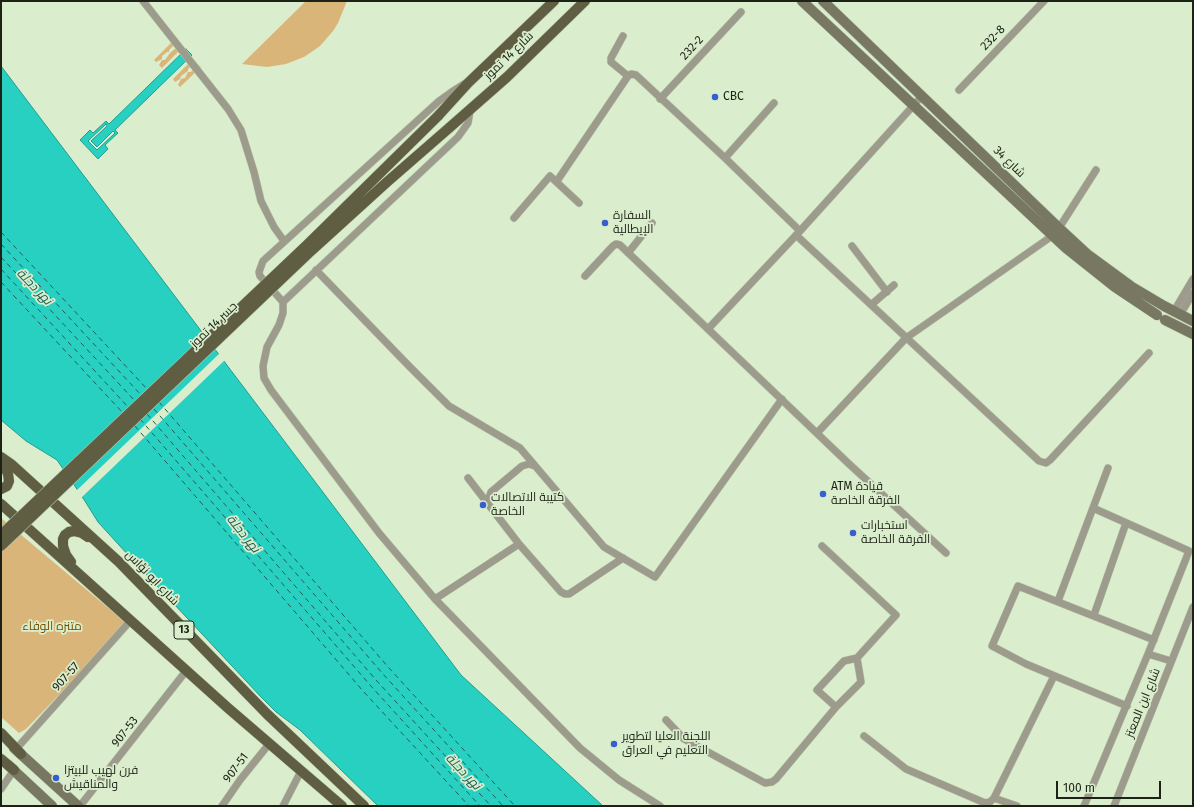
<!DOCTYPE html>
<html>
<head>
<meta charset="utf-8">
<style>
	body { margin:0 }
	#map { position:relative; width:1194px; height:807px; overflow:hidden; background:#daedcc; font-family:"Fira Sans",sans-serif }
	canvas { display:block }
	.frame { position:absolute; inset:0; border:2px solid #1c2216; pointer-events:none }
	.scale { position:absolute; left:1056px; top:781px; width:105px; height:18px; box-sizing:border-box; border:2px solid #1c2216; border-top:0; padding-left:5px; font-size:12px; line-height:14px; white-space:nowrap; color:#1c2216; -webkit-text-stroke:3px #daedcc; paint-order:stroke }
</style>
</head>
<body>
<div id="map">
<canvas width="1194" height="807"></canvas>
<div class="frame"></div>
<div class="scale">100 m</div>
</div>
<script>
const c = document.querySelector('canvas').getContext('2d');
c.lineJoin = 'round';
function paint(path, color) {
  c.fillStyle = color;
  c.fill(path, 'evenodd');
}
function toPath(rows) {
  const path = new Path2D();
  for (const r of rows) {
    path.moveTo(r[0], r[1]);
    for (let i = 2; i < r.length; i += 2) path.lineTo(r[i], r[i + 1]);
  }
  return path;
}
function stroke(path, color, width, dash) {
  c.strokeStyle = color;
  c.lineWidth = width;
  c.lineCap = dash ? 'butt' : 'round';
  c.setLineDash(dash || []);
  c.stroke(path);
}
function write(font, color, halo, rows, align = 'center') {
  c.font = font + ' "Fira Sans",Cairo,sans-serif';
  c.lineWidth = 3.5;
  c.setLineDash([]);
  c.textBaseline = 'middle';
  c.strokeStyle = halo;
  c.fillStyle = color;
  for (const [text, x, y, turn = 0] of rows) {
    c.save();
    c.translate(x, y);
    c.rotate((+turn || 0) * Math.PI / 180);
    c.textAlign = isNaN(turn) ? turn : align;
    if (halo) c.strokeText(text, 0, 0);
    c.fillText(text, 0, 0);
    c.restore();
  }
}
const green = toPath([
	[306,1,347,1,338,23,333,31,320,46,304,57,286,64,267,67,242,64],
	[174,40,174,45,169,50,169,52,167,52,162,56,162,59,156,62,154,60],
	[176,48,182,48,162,68,159,65,162,60,165,60,170,53],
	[193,59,196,63,188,69,188,71,181,76,180,79,175,82,173,79],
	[197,64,201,67,180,87,178,85,181,79,185,78,188,72,191,72],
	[1,518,125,622,104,648,26,729,19,733,1,717]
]);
const water = toPath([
	[186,49,192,55,115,130,118,133,105,145,108,149,98,159,80,140,90,130,93,133,106,121,109,124,186,49],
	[106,124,107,126,91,141,97,147,113,131,115,133,97,150,88,141,106,124],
	[1,66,461,675,603,806,378,806,300,730,276,712,261,697,129,556,98,522,83,498,57,460,26,441,1,420,1,66]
]);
const pier = toPath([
	[220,353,225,360,81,498,76,491]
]);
const ferry = toPath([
	[1,232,147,389],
	[1,244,142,396],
	[1,257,135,401],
	[1,269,128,407],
	[1,282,123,413],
	[159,402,389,668,515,806],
	[154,409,383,674,503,806],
	[147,414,376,680,491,806],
	[140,419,370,685,480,806],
	[135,426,363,691,469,806]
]);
const minor = toPath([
	[143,1,228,109,241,130,254,172,261,201,274,227,284,241],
	[623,36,611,58,611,62,628,76],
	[959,90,1044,1],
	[660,99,741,12],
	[470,111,468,123,458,137,283,302,283,313,279,325,267,347,263,366,264,378,271,390,379,533,435,599,580,748,619,780,660,806],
	[725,158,774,103],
	[557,181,628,76,631,74,636,75,725,158,800,231],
	[514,218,550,176,579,203],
	[796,235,1039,461,1046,463,1050,460,1149,353],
	[852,246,887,292],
	[628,253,652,223],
	[316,270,408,365,449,406,520,448,604,547,655,577,782,399],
	[585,276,613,246,616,244,620,245,848,463,946,553],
	[283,302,260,276,259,272,263,261,439,101,453,91,464,84],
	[871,305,894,285],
	[1174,311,1193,279],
	[1180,315,1193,293],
	[708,329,800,231,922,96],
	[817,433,906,338,1052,236,1059,228,1096,170],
	[468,478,519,544,561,592,565,594,569,594,623,558],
	[487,503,491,492,522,466,529,464,535,466],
	[822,546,896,615,857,658,844,661,817,690,836,707],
	[435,599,519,544],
	[1058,601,1108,468],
	[1094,615,1126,523],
	[1148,654,1171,661],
	[1127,706,1026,664,992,646,1018,586,1154,640],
	[666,720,684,739,765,783,772,782,776,779,836,707,861,682,857,658],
	[864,736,906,769,985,803,990,802,994,798,1054,676],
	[17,748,131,620],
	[1,789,14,770],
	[994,798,1017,806],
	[80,806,186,671],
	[222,806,240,780,269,744],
	[283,806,301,771],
	[1084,806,1148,654,1189,551,1093,508],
	[1114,806,1193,607]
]);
const secondary = toPath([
	[802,1,1066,248,1115,287,1157,315],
	[823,1,1059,228,1087,254,1132,287,1164,306,1193,321],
	[1165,320,1193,334],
	[14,748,78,806],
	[8,765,52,806]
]);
const primary = toPath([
	[438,116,468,83,554,1],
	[449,128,507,77,585,1],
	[1,457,11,464,119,562,267,714,364,806],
	[1,462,4,465,8,474,9,481,7,486,1,489],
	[1,504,228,708,342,806],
	[71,562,66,555,63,546,63,539,65,535,69,532,74,531,82,533,88,537],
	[1,733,21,754],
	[1,759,14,770]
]);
const primaryBridge = toPath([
	[1,535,307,245,438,116],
	[1,546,311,251,387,182,449,128]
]);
const markers = [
	[715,97,4,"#355ece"],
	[605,223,4,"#355ece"],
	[823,494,4,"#355ece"],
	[483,505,4,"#355ece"],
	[853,533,4,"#355ece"],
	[614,744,4,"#355ece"],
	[56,778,4,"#355ece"]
];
const shields = [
	[184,630,20]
];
const shieldNames = [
	["13",184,630]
];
const streetNames = [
	["232-8",993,38,-46],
	["232-2",692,48,-47],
	["شارع 14 تموز",509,56,-44],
	["شارع 34",1009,162,44],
	["جسر 14 تموز",214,325,-44],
	["شارع ابو نؤاس",152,578,46],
	["907-57",66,677,-48],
	["شارع ابن المعتز",1143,703,-68],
	["907-53",125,732,-52],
	["907-51",236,768,-53]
];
const poiNames = [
	["CBC",723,97],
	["السفارة",613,216],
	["الإيطالية",613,230],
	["ATM قيادة",831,487],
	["الفرقة الخاصة",831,501],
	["كتيبة الاتصالات",491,498],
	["الخاصة",491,512],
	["استخبارات",861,526],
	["الفرقة الخاصة",861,540],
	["اللجنة العليا لتطوير",622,737],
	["التعليم في العراق",622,751],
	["فرن لهيب للبيتزا",64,771],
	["والمناقيش",64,785]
];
const parkNames = [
	["متنزه الوفاء",52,627]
];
const waterNames = [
	["نهر دجلة",34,287,46],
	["نهر دجلة",243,534,51],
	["نهر دجلة",463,772,46]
];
paint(green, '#dab57a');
paint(water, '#28d0c1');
stroke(water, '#249c8e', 1);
paint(pier, '#daedcc');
stroke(ferry, '#205e58', 1, [5, 4]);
stroke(minor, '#b8c8ab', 8);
stroke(secondary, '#b8c8ab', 11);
stroke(primary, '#b8c8ab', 11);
stroke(minor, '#9c9b8c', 7);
stroke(secondary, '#787761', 10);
stroke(primary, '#5f5d42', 10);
stroke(primaryBridge, '#b8c8ab', 11, []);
stroke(primaryBridge, '#5f5d42', 10);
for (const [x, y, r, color] of markers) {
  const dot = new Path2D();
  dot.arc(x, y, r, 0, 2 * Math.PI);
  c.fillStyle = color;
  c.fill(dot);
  stroke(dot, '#daedcc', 1.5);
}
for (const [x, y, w] of shields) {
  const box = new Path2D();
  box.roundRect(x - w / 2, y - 9, w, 18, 3);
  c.fillStyle = '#daedcc';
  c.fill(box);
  stroke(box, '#1c2216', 1);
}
write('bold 11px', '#1c2216', null, shieldNames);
write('12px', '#1c2216', '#daedcc', streetNames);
write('12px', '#1c2216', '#daedcc', poiNames, 'left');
write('12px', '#744f00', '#daedcc', parkNames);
write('italic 13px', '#205e58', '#daedcc', waterNames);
</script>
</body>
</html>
